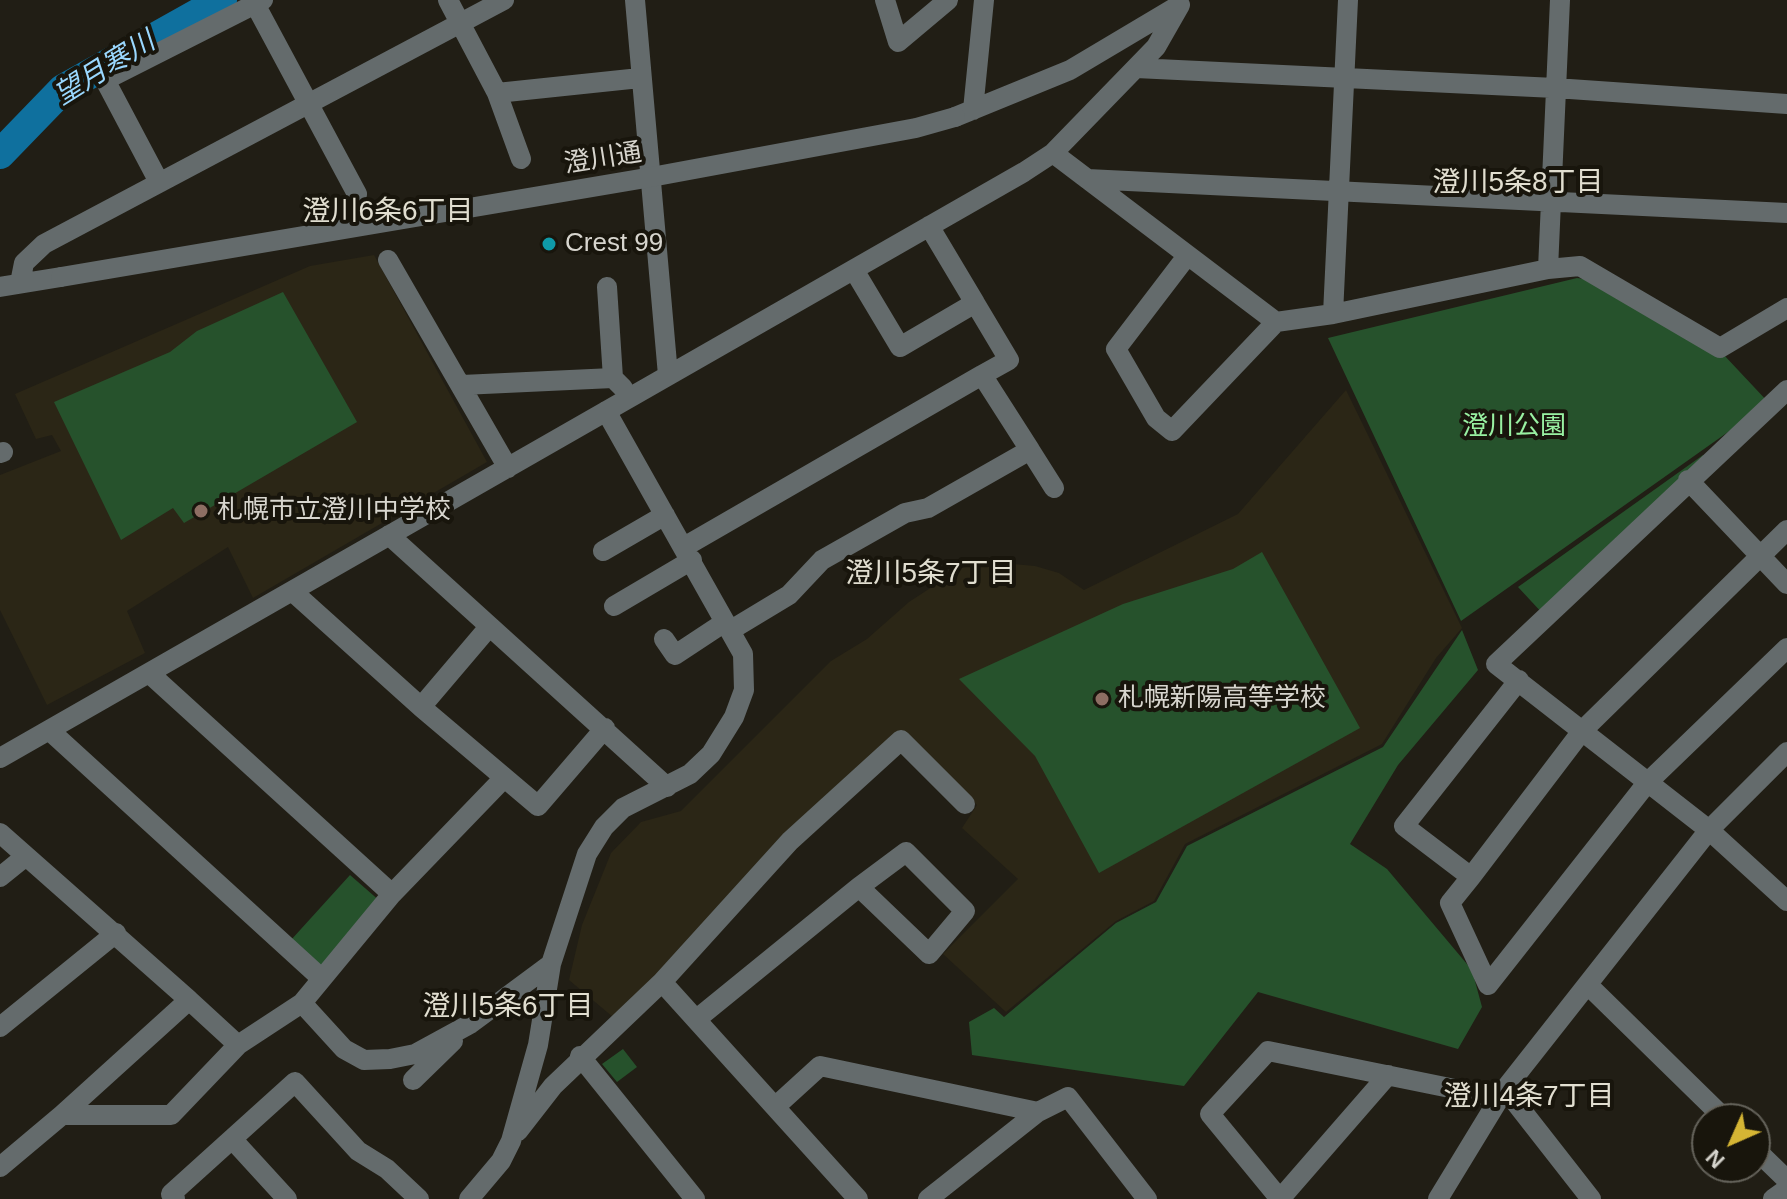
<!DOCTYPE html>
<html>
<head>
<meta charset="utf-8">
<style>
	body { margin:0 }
	#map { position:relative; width:1787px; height:1199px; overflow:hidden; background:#211e15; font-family:Arial,sans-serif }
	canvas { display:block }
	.north { position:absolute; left:1691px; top:1103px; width:80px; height:80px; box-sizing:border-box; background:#18150c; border:2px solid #64625a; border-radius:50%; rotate:225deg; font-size:22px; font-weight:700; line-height:32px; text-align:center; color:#d7d5ce }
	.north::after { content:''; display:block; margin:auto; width:28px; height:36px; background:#d5b534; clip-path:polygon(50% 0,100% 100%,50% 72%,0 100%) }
</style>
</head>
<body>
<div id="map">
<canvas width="1787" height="1199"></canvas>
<div class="north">N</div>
</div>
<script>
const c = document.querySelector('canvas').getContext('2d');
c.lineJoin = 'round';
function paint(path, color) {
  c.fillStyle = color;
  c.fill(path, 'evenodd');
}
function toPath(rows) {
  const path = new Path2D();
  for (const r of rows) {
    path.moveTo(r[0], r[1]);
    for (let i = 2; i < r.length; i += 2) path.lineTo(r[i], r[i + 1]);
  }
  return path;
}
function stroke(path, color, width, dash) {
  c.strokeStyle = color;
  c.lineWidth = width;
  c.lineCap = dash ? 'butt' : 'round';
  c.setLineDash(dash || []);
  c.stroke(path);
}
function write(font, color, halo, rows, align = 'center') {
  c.font = font + ' Arial,"Noto Sans JP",sans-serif';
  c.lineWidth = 8;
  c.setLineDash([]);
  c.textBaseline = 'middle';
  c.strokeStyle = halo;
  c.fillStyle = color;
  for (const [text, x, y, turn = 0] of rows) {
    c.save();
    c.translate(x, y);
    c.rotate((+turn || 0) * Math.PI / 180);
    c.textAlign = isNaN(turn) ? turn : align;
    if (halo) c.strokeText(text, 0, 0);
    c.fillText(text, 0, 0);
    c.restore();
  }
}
const built = toPath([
	[374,255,487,462,253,598,228,547,127,611,145,653,47,705,0,610,0,475,61,451,52,435,36,439,15,394,310,266],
	[1346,390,1462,628,1436,658,1382,744,1185,844,1154,901,1116,921,1006,1012,943,954,1018,879,962,828,977,805,910,737,620,1023,569,980,582,925,611,853,641,822,681,811,831,661,867,639,909,602,961,568,990,562,1035,566,1059,573,1084,590,1238,514]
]);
const green = toPath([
	[1577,278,1585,279,1723,354,1769,403,1461,621,1328,338],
	[283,292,357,422,184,523,173,508,121,540,54,402,170,352,197,331],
	[1703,455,1709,463,1544,615,1518,587],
	[1262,552,1360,728,1099,873,1035,756,959,679,1123,604,1233,569],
	[1462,630,1478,670,1398,765,1350,844,1387,869,1472,970,1482,1007,1458,1049,1258,992,1184,1086,972,1055,969,1022,994,1008,1004,1017,1116,923,1156,902,1187,846,1383,747],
	[350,875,381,902,321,967,291,940],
	[623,1049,637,1067,617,1082,602,1064]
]);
const river = toPath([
	[0,154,63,89,222,0]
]);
const minor = toPath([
	[448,0,497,93,521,159],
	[635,0,668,375],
	[885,0,898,42,948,0],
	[255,4,357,194],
	[1136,68,1555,88,1787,104],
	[497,93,640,78],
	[973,110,984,0],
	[955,117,1070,70,1176,7],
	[1053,153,1276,322,1333,314,1548,269,1580,266,1720,348,1787,308],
	[1087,179,1787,213],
	[159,182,105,80,263,0],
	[1187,256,1116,349,1156,418,1172,431,1276,322],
	[388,260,508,468],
	[1548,269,1560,0],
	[854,270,900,347,975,303,929,226],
	[20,283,24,263,44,244,504,0],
	[0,287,61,277],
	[607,287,613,378,623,388],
	[1333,314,1348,0],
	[462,385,613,378],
	[1787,390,1496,664,1709,830,1787,901],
	[1030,450,1054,488],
	[0,453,3,452],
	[1688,480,1787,584],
	[389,535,667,787],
	[684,547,982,375],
	[603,551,665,515],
	[292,591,421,707,538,806,605,728],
	[614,606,692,560],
	[731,630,789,595,822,560,905,513,928,508,1030,450,982,375,1009,360,975,303],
	[664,639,675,655,725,622],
	[149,673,392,894],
	[1519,680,1404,826,1471,877,1582,731,1787,530],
	[421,707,489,627],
	[49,730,321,978],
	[0,758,1024,172,1053,153,1156,47,1180,5],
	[0,833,189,1000],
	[0,877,26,856],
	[1471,877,1450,903,1488,985,1647,783,1787,648],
	[662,982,858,1199],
	[1588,985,1725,1119],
	[302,1003,344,1049,364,1060,390,1059,415,1054,470,1024,551,964],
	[698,1018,859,887,906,852,965,911,929,954,859,887],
	[0,1027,116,933],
	[238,1045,189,1000,62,1115,171,1115,238,1045,302,1003,392,894,504,778],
	[580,1056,695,1199],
	[413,1080,453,1041],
	[1505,1089,1591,1199],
	[775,1107,820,1066,1038,1112],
	[518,1131,553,1086,662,982,790,841,901,740,965,804],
	[233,1140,287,1199],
	[1755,1149,1787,1180],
	[0,1167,62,1115],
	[175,1199,171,1194,295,1082,358,1151,387,1169,419,1199],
	[469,1199,501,1161,511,1141,538,1045,551,964,587,854,604,827,623,808,690,774,711,754,734,717,744,690,743,654,606,411],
	[928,1199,1038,1112,1068,1097,1147,1199],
	[1280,1199,1210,1114,1268,1051,1499,1098],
	[1280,1199,1388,1075],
	[1438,1199,1505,1089,1709,830,1787,752],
	[1773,1199,1787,1189]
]);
const minorBridge = toPath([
	[61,277,646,178,916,128,955,117]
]);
const markers = [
	[549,244,8,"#0f9aa8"],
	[201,511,8,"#8d6e63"],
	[1102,699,8,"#8d6e63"]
];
const streetNames = [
	["澄川通",603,159,-9]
];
const poiNames = [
	["Crest 99",565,244],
	["札幌市立澄川中学校",217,511],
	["札幌新陽高等学校",1118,699]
];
const parkNames = [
	["澄川公園",1514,427]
];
const waterNames = [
	["望月寒川",105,69,-32]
];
const neighbourhoodNames = [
	["澄川5条8丁目",1518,183],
	["澄川6条6丁目",388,212],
	["澄川5条7丁目",931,574],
	["澄川5条6丁目",508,1007],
	["澄川4条7丁目",1529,1097]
];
paint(built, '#2b2616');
paint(green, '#26522c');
stroke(river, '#0f709e', 30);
stroke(minor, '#646b6c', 20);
stroke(minorBridge, '#646b6c', 20);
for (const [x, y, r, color] of markers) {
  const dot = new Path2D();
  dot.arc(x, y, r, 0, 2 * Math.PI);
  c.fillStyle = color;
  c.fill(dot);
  stroke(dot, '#18150c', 3);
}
write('26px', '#d7d5ce', '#18150c', streetNames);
write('26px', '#d7d5ce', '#18150c', poiNames, 'left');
write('26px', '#99f1a2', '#18150c', parkNames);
write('italic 28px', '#9ad8ff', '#18150c', waterNames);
write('28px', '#e1ded0', '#18150c', neighbourhoodNames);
</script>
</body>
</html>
